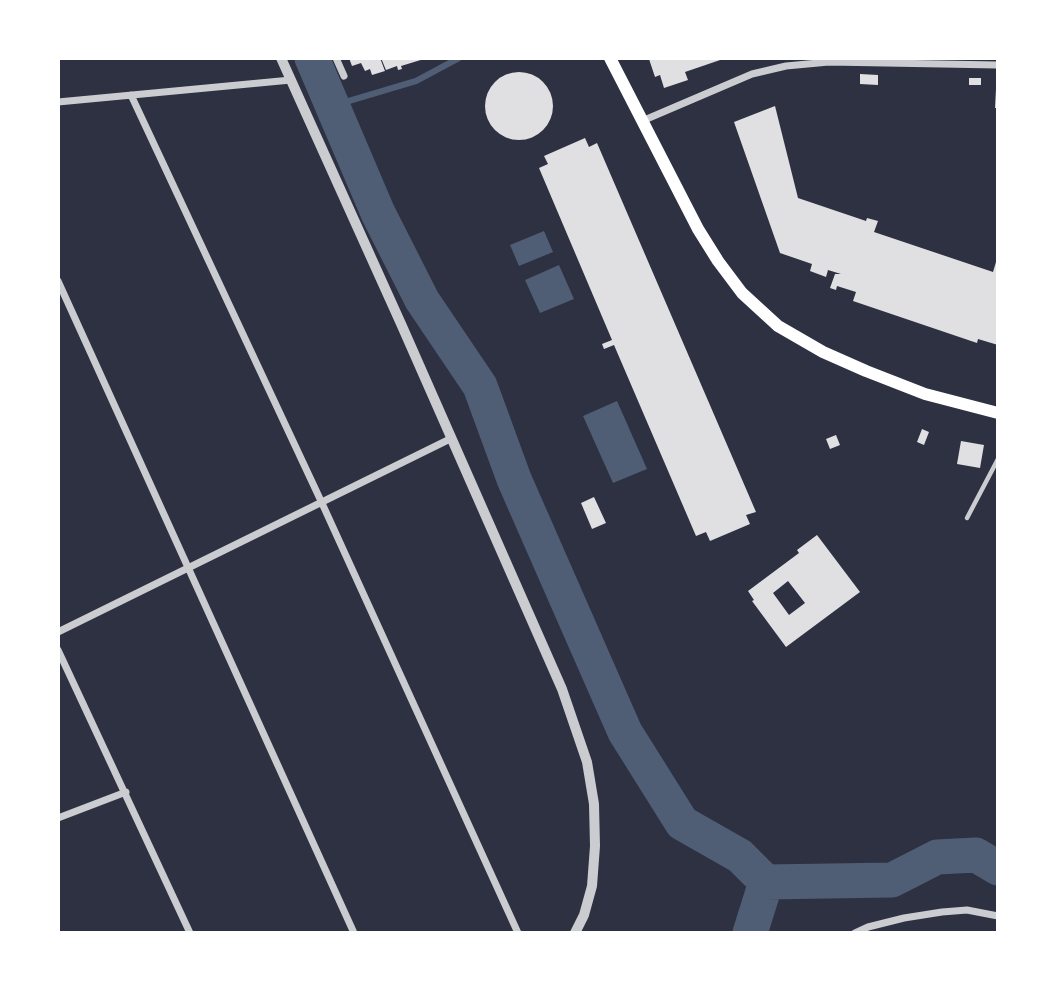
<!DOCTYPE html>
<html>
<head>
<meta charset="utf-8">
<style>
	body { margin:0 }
	#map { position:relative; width:1056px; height:991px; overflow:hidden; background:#2d3142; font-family:"PT Sans",sans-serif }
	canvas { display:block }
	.frame { position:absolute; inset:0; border:60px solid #fff; pointer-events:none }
</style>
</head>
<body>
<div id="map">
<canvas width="1056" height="991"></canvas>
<div class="frame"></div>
</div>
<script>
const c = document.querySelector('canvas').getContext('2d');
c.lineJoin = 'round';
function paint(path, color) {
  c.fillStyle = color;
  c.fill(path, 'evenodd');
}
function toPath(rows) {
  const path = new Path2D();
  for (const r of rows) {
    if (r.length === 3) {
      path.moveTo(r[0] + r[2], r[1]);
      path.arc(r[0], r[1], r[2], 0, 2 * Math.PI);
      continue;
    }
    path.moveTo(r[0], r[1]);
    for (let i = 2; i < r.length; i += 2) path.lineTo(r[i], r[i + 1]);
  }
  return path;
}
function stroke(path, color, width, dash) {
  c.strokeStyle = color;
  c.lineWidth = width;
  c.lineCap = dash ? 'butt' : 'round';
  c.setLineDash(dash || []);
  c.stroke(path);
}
const water = toPath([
	[544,231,553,252,519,266,510,245],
	[559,265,574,299,540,313,525,280],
	[617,401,647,469,613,483,583,416]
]);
const stream = toPath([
	[332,106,416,81,459,58]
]);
const river = toPath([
	[312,58,378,213,422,300,480,386,514,479,625,732,682,823,740,856,766,882,750,933],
	[766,882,892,880,937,857,976,855,998,868]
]);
const building = toPath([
	[349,58,380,58,385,71,372,75,370,69,365,71,361,63,352,66],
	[381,58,423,58,424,59,401,66,402,69,398,70,397,66,386,70],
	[652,58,726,58,685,72,688,80,664,88,660,75,655,77,649,59],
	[519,106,34],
	[860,74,878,75,878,85,860,84],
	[969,78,981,78,981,85,969,85],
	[996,89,998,89,998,108,995,108],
	[775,106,798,198,866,221,867,218,878,221,874,232,993,272,996,262,998,263,998,345,978,339,977,343,853,301,856,292,837,286,836,290,830,288,835,274,841,274,828,270,826,277,810,271,812,264,780,253,734,122],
	[585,138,589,147,597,143,756,512,746,515,750,524,710,541,706,532,696,536,614,345,604,349,602,344,612,340,539,168,548,164,544,156],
	[922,429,929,432,924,445,917,442],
	[836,435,840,445,830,449,826,439],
	[961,441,984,445,980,468,957,464],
	[594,497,606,523,592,529,581,503],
	[817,535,860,592,786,647,752,601,754,600,748,591,799,553,797,550],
	[788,581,805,603,789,615,773,593]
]);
const service = toPath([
	[967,518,998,459]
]);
const minor = toPath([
	[336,58,344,76],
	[131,95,321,501,518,933],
	[58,102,291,80],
	[642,121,752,74,786,66,829,62,998,65],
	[58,281,354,933],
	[58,632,452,438],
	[58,650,190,933],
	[58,818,126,792],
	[855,933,868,927,904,918,942,912,967,910,998,916]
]);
const tertiary = toPath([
	[281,58,402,326,562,689,587,762,594,804,595,846,592,886,584,915,575,933]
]);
const primary = toPath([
	[610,58,698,229,718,261,742,293,778,326,823,352,866,371,925,394,998,413]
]);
paint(water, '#4f5d75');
stroke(stream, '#4f5d75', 6);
stroke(river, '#4f5d75', 35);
paint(building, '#e0e0e3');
stroke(service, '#caccd0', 4.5);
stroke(minor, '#caccd0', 7);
stroke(tertiary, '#caccd0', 10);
stroke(primary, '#fff', 12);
</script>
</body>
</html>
